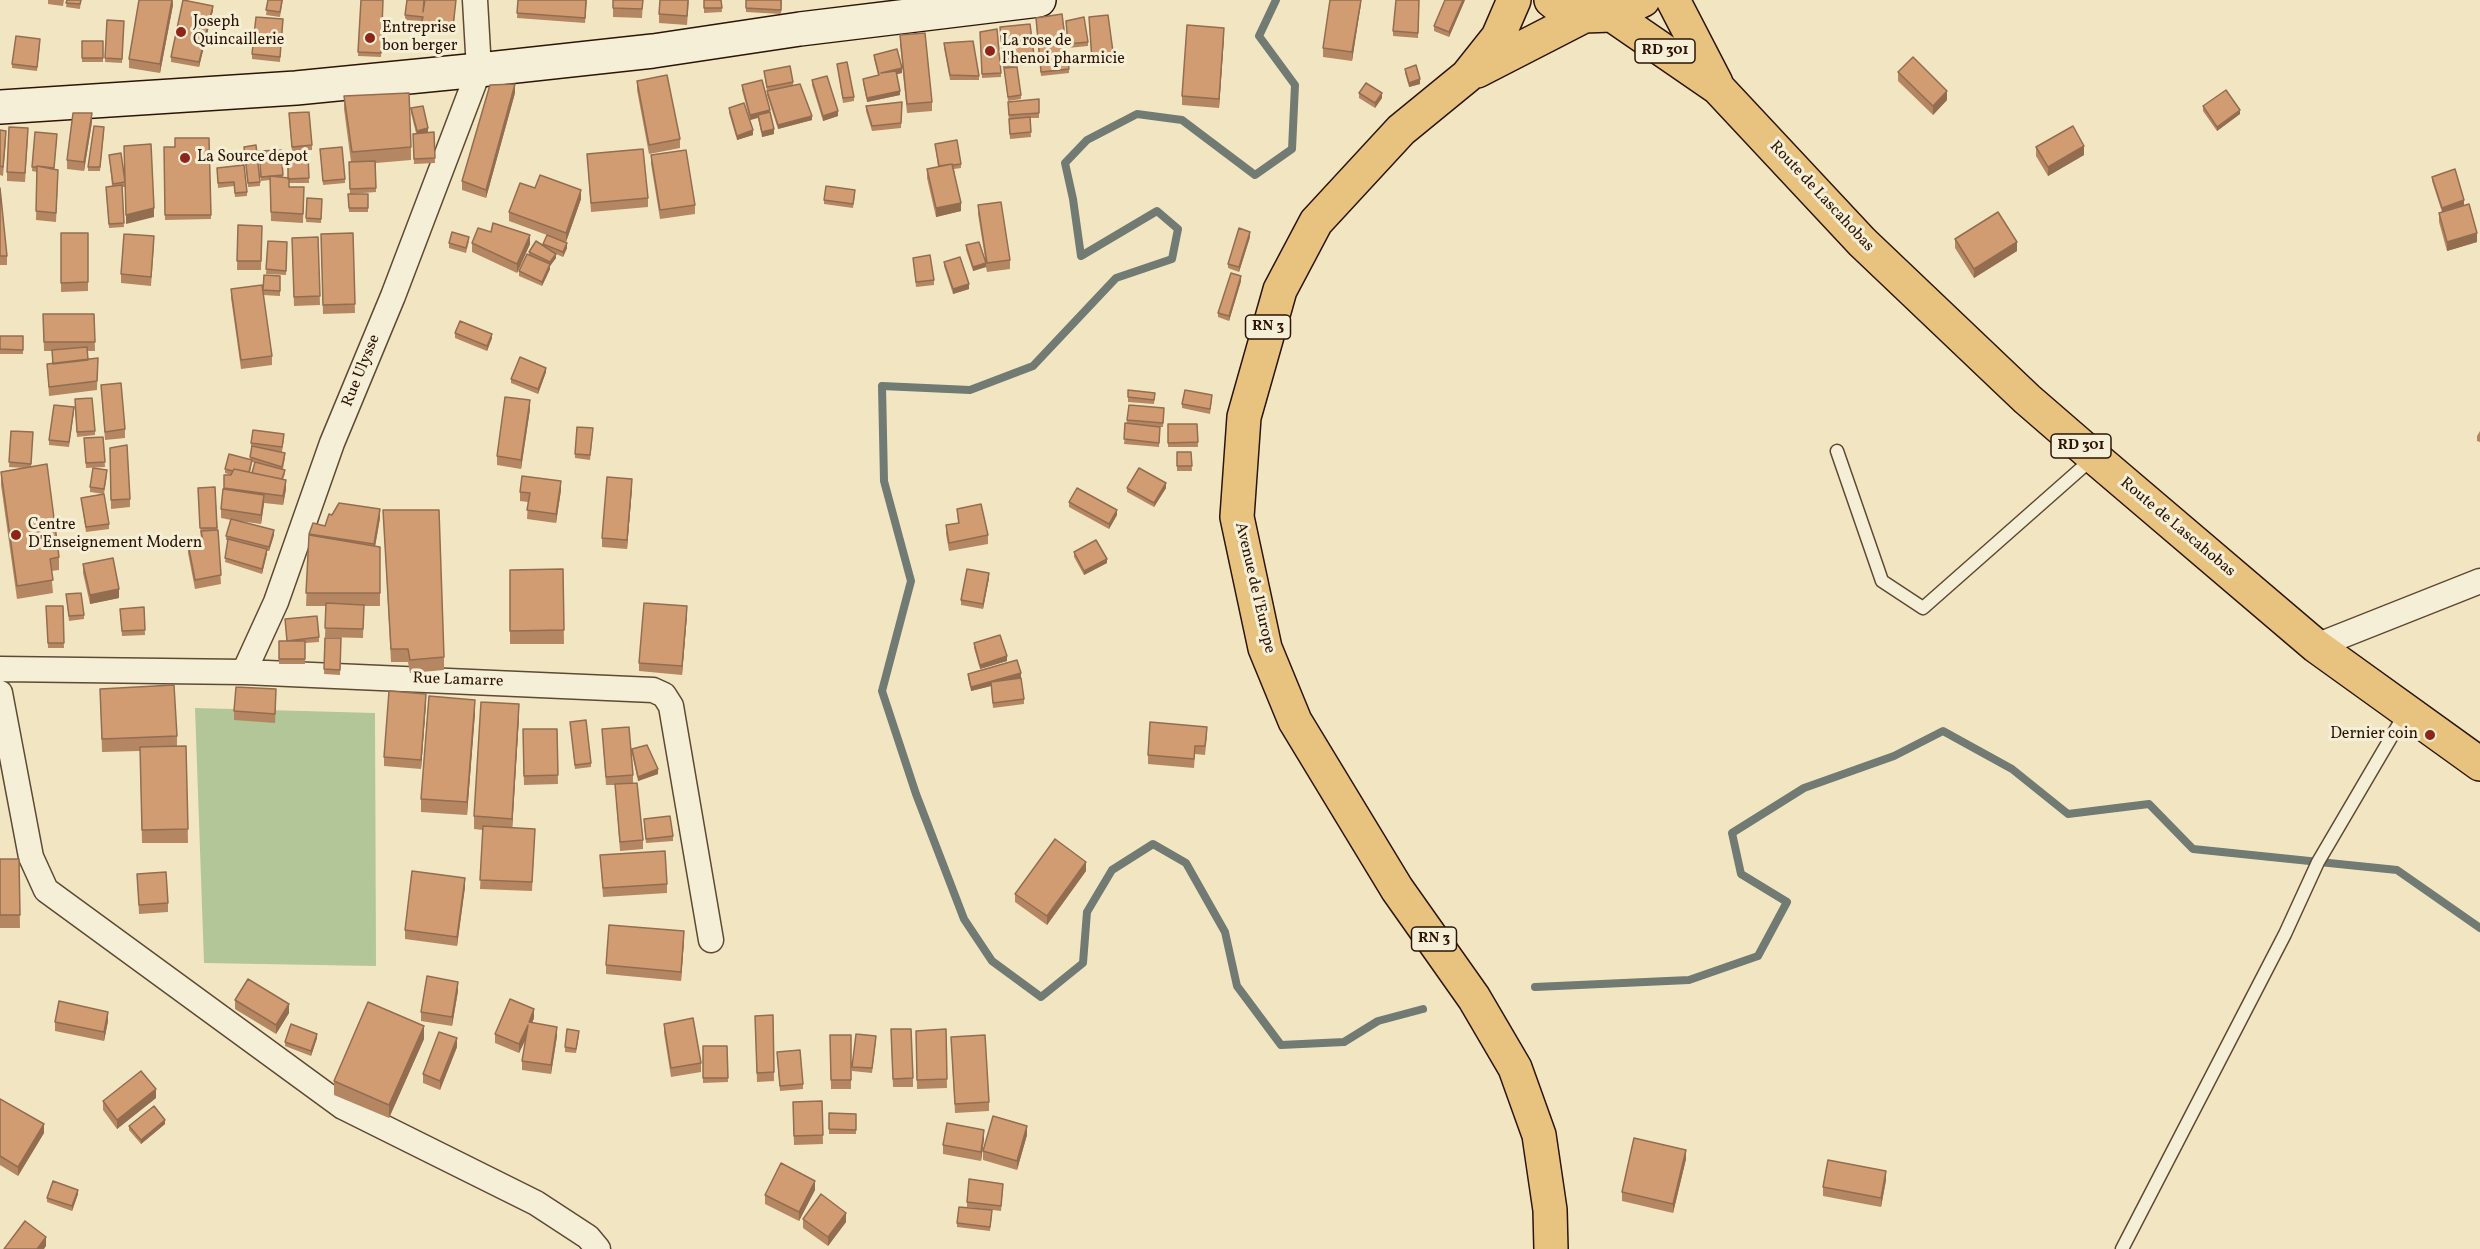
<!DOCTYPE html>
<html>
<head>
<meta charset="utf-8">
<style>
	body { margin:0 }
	canvas { display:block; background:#f1e6c1 }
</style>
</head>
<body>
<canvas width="2480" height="1249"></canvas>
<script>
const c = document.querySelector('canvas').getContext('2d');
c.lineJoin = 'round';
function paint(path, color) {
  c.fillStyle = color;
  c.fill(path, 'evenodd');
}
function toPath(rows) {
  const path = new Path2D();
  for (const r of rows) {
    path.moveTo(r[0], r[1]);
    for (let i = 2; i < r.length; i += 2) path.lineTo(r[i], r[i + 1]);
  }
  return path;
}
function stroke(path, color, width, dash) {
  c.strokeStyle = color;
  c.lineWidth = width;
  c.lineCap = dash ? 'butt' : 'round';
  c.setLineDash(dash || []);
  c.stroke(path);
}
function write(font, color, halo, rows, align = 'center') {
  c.font = font + ' Vollkorn,serif';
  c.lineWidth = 6;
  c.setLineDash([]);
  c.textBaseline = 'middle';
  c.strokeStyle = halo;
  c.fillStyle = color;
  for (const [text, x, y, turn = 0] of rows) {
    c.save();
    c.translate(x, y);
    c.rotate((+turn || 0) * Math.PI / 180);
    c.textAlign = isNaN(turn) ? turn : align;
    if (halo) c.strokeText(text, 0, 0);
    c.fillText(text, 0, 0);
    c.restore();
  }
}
const green = toPath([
	[195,708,375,713,376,966,204,963]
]);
const stream = toPath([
	[1276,0,1259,36,1295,85,1292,149,1255,175,1182,120,1137,114,1087,140,1065,163,1073,199,1081,256,1157,211,1178,229,1172,259,1116,278,1033,366,970,390,882,386,884,481,911,581,882,691,916,794,964,919,992,961,1041,997,1083,963,1087,912,1112,870,1153,844,1186,863,1225,932,1237,986,1281,1045,1344,1042,1378,1021,1423,1009],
	[1535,987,1689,980,1758,956,1787,902,1741,874,1732,833,1804,788,1894,756,1943,731,2012,769,2068,814,2149,804,2193,849,2397,870,2480,928]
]);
const lane = toPath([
	[1837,451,1882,581,1923,608,2093,458],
	[2122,1249,2285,934,2318,862,2406,712]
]);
const street = toPath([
	[2316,646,2480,581],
	[0,669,244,672,653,690,664,695,671,706,711,940],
	[244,672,276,602,332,443,393,296,479,70,475,0],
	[0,693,31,857,46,890,343,1107,536,1203,588,1237,598,1249]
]);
const secondary = toPath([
	[0,107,296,88,479,70,653,51,800,29,1039,0]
]);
const primary = toPath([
	[1514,0,1498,37,1467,76,1401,130,1316,222,1280,290,1244,417,1237,517,1265,648,1295,721,1397,889,1474,998,1515,1068,1539,1135,1550,1210,1551,1249],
	[1551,0,1561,8,1584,16,1612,15,1643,0],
	[1673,0,1716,83],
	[1612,15,1718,88,1862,242,2027,399,2094,457,2316,646,2480,764],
	[1477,71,1584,16]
]);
const wall = toPath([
	[48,0,64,0,63,6,48,4],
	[67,0,81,0,80,9,66,7],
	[173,0,173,5,160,73,129,68,129,59],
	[268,0,283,0,280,17,266,15],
	[361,0,383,0,381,57,358,56],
	[425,0,456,0,453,32,421,29,422,21,405,20,405,15,424,11],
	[518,0,587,0,585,23,517,18],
	[613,0,643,0,642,18,613,17],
	[689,0,687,25,659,23,659,14],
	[704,0,721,0,722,12,704,13],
	[746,0,782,0,781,14,746,12],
	[1361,0,1352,61,1323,57,1323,48],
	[1419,0,1418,38,1393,36,1393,31],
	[1465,0,1449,37,1434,31,1434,26],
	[213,10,199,67,171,62,171,57],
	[283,19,280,62,252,59,252,54],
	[107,20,124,21,122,63,105,62],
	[1066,21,1088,42,1088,46,1068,48],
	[1089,21,1114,59,1114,64,1092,65],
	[1036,22,1069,69,1069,73,1041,76],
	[1000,27,1034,55,1034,64,1003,68],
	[980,32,1001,73,1001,77,982,78],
	[900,35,932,102,932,111,907,113,900,44],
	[1224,37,1219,108,1182,105,1182,96],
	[82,41,103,41,103,62,82,62],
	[944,43,979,76,979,80,950,80,944,48],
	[40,44,37,71,12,68,12,64],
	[874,55,902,73,896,74,900,95,867,102,863,83,863,79,878,75,874,59],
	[837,64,854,97,854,101,843,103],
	[1004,68,1021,95,1021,99,1008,101],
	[1405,69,1420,84,1409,87,1405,73],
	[764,71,793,82,793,85,812,120,778,129,767,95,767,91],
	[1898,72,1947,100,1933,115,1898,81],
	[762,80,774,129,774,134,762,137,758,118,750,120,742,90,742,85],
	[812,80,838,116,823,121,812,85],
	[637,81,680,139,680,148,649,154,637,90],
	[515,93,486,198,462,190,462,181],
	[1359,93,1382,98,1375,108,1359,98],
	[344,96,411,147,411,160,376,163,376,192,350,194,349,162,351,162,344,109],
	[1039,99,1039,118,1030,118,1031,137,1010,139,1009,124,1008,102],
	[902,102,901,128,872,131,866,111,866,106],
	[2203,106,2240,114,2217,131,2203,111],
	[411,108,428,133,434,132,435,163,414,164,413,134,416,133,411,113],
	[729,108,753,135,737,140,729,113],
	[289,118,312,145,312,150,292,151],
	[92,122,84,171,67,169,67,160],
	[0,130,6,140,3,176,0,175],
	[35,132,57,138,54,169,58,179,56,222,36,220,37,172,32,171],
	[104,132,100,171,88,171,88,167],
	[28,137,25,182,7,181,7,172],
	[209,138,211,219,165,220,164,147,175,147],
	[935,144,961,164,961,168,954,169,961,211,936,217,927,178,927,169,938,167],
	[2036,147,2084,155,2048,176,2036,156],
	[320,149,345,179,345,183,323,185],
	[281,150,283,177,288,178,308,155,309,183,289,183,289,187,304,187,303,223,271,221,270,180,261,181,259,151],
	[244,151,260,182,260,186,248,187],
	[587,154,648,198,648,207,591,212],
	[109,155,125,182,125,187,122,187,124,227,109,228,106,191,112,186],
	[651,155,695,205,695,214,660,219,651,164],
	[217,168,247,192,247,196,235,197,234,186,218,188],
	[2432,177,2464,205,2442,212,2432,181],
	[0,188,7,256,7,265,0,265],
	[535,188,581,199,566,242,509,221,509,212],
	[348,194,368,194,368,212,349,212],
	[855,195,853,208,824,204,824,200],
	[307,198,322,199,321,223,306,222],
	[978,205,1010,260,1010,269,987,272,986,267,973,271,966,250,966,245,985,258,978,214],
	[2439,213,2477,242,2447,251,2439,222],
	[238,225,262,226,261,270,237,270],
	[491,232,530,244,517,273,472,252,472,243],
	[61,233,88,233,88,291,61,292],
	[353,233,355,313,323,314,321,234],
	[318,237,320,305,294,306,292,238],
	[1250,237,1239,272,1228,268,1228,264],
	[1955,239,2017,251,1974,278,1955,248],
	[268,241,287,242,286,275,266,274],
	[469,241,466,253,449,248,449,243],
	[543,244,567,248,563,257,556,254,556,258,550,266,550,269,542,286,519,276,519,271,529,255,529,252,543,246],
	[154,245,151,286,121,283,121,274],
	[913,258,934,280,934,285,916,287],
	[944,262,969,289,953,294,944,266],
	[264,275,280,276,280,296,263,295],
	[1241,281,1229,321,1218,317,1218,313],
	[231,289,272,356,272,365,241,369,231,298],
	[43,314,94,314,95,351,88,351,88,360,98,358,97,390,49,396,47,364,53,364,52,351,44,351],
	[455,333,492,338,487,351,455,338],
	[0,336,23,336,23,354,0,354],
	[546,372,538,394,511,383,511,379],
	[101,385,125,429,125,438,105,440],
	[1128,390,1155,393,1154,404,1128,402],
	[1212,399,1210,414,1182,408,1182,404],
	[75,404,95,431,95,435,77,437],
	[1164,408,1163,427,1160,427,1159,447,1124,444,1127,420],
	[530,409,521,469,497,465,497,456],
	[74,412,69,447,49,445,49,440],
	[1168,424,1197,424,1198,447,1168,447],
	[11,431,33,432,31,467,59,557,59,570,51,571,53,593,17,599,1,485,1,472,25,468,9,467],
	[2480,431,2480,442,2477,441,2477,436],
	[593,433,590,460,575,458,575,454],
	[103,437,105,467,86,468,84,438],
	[284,439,282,452,270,450,285,458,283,469,285,474,283,479,286,489,283,505,264,503,261,524,239,521,274,535,269,551,267,551,262,574,225,562,228,540,226,540,226,536,231,520,221,518,221,509,224,490,224,475,231,475,225,473,225,469,250,459,252,447,251,447,251,443],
	[252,462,255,463,252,473,250,473],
	[110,448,130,499,130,507,111,509],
	[1177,452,1191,452,1192,471,1177,471],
	[107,475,104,494,90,492,90,487],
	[215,487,221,584,195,589,188,553,188,544,201,541,198,488],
	[632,488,627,549,602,547,602,538],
	[1127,488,1166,488,1154,507,1127,492],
	[561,490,556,523,527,519,528,502,520,501,520,492],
	[81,498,109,524,109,529,86,532],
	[1069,502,1117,515,1109,529,1069,507],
	[957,509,988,535,988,544,949,551,946,534,946,525,958,523],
	[383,510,444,657,444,670,410,673,408,662,391,662],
	[332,515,380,518,375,546,380,547,380,606,364,606,363,638,325,637,326,606,306,606,309,534,325,526],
	[1074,552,1107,563,1084,575,1074,557],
	[83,564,119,598,90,604,83,573],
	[563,569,564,644,510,644,510,570],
	[989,578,983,609,961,605,961,600],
	[66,594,84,615,84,619,69,621],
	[46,606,63,606,64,648,48,648],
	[144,607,145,635,122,636,120,609],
	[687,615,682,675,639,671,639,663],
	[285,623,319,637,319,642,305,643,305,664,279,664,279,641,287,641],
	[325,638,341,638,340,675,324,674],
	[974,643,1007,661,980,669,974,648],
	[968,674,1021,678,1017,679,1024,699,1024,704,993,708,991,686,971,691,968,678],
	[100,689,177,736,177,746,186,746,188,843,142,843,140,751,102,752],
	[276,698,275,723,234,720,234,711],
	[426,703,421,769,384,766,384,757],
	[475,713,467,815,421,812,421,799],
	[519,717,512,828,535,829,532,891,480,889,483,830,474,829,474,816],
	[570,722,591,763,591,767,575,769],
	[523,729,557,729,558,784,524,785],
	[602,729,633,775,633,783,643,840,643,849,620,851,615,785,606,785],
	[1207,736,1205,755,1195,754,1194,768,1148,764,1148,755],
	[632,749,658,774,638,781,632,754],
	[644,823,673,836,673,841,646,843],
	[600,855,667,884,667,893,603,897],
	[0,859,19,859,20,928,0,928],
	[1086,871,1047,925,1015,902,1015,894],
	[137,874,168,903,168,912,139,914],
	[465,887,457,946,405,939,405,930],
	[684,940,681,981,606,974,606,965],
	[458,991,452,1026,421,1021,421,1012],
	[235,1000,289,1013,276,1034,235,1009],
	[773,1015,774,1081,757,1082,755,1016],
	[534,1018,532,1023,557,1036,551,1074,522,1070,522,1061,526,1039,519,1053,495,1043,495,1034],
	[108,1021,104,1041,55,1031,55,1022],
	[664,1024,701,1063,701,1072,671,1077,664,1033],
	[946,1029,947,1088,917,1089,916,1031],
	[579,1035,576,1053,565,1052,565,1047],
	[830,1035,851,1035,851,1089,831,1089],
	[951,1037,989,1102,989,1111,955,1113],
	[317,1038,311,1056,285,1046,285,1042],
	[891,1038,913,1078,913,1087,893,1087],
	[424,1039,389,1118,334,1095,334,1081],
	[876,1041,872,1073,852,1071,852,1067],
	[703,1046,727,1046,728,1082,703,1083],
	[457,1047,440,1090,423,1083,423,1074],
	[777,1057,803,1084,803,1089,780,1091],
	[156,1098,117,1129,103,1110,103,1101],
	[0,1099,44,1133,18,1176,0,1165],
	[822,1101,823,1144,794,1145,793,1102],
	[829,1113,856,1114,856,1134,829,1134],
	[165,1124,141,1144,129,1130,129,1126],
	[1027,1135,1017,1170,983,1160,983,1151],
	[984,1139,981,1161,943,1154,943,1145],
	[1686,1159,1673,1213,1622,1201,1622,1192],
	[1886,1180,1881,1207,1823,1196,1823,1187],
	[1003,1188,1001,1211,967,1207,967,1202],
	[815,1190,799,1221,765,1204,765,1195],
	[78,1194,72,1211,47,1202,47,1198],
	[992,1215,990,1231,957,1227,957,1223],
	[803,1219,846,1222,828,1246,803,1228]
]);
const shadedWall = toPath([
	[172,0,173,5,160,73,160,64],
	[1361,0,1361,4,1352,61,1352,52],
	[1463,0,1465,0,1449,37,1449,32],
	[213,6,213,10,199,67,199,62],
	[1224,28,1224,37,1219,108,1219,99],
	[902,68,902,73,881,78,881,73],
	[1420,79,1420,84,1409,87,1409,83],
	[515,84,515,93,486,198,486,190],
	[900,91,900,95,867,102,867,98],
	[1947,91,1947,100,1933,115,1933,106],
	[1382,93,1382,98,1375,108,1375,103],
	[770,110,770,114,750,120,750,115],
	[2240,110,2240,114,2217,131,2217,127],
	[838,111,838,116,823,121,823,116],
	[92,113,92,122,84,171,84,162],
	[812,116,812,120,778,129,778,125],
	[428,128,428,133,417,135,417,131],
	[774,129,774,134,762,137,762,132],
	[753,130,753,135,737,140,737,136],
	[2084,146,2084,155,2048,176,2048,167],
	[581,190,581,199,566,242,566,233],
	[2464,200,2464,205,2442,212,2442,208],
	[961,203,961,211,936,217,936,208],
	[154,208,154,217,126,224,126,215],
	[1250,232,1250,237,1239,272,1239,267],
	[2477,233,2477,242,2447,251,2447,242],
	[530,235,530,244,517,273,517,264],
	[2017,242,2017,251,1974,278,1974,269],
	[567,243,567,248,563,257,563,252],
	[556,254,556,258,550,266,550,269,542,286,542,282,550,264,550,262],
	[986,263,986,267,973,271,973,267],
	[1241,276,1241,281,1229,321,1229,316],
	[969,284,969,289,953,294,953,289],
	[492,334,492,338,487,351,487,346],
	[546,368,546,372,538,394,538,389],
	[530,400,530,409,521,469,521,460],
	[632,479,632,488,627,549,627,540],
	[286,480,286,489,283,505,283,496],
	[561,481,561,490,556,523,556,514],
	[1166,483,1166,488,1154,507,1154,503],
	[264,495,264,504,261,524,261,515],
	[380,509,380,518,374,553,374,544],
	[1117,510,1117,515,1109,529,1109,524],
	[274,530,274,535,269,551,269,547],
	[267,549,267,554,262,574,262,569],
	[1107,559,1107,563,1084,575,1084,571],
	[989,573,989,578,983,609,983,604],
	[119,589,119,598,90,604,90,595],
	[687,606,687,615,682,675,682,666],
	[1007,656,1007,661,980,669,980,665],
	[1021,673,1021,678,991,686,991,682,991,686,971,691,971,687],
	[426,694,426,703,421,769,421,760],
	[475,700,475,713,467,815,467,802],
	[519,704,519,717,512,832,512,819],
	[658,769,658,774,638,781,638,777],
	[1086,862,1086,871,1047,925,1047,916],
	[465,878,465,887,457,946,457,937],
	[684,931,684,940,681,981,681,972],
	[458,982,458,991,452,1026,452,1017],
	[289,1004,289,1013,276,1034,276,1025],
	[534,1009,534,1018,529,1031,529,1022],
	[108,1012,108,1021,104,1041,104,1032],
	[528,1025,528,1034,519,1053,519,1044],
	[424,1026,424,1039,389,1118,389,1105],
	[557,1027,557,1036,551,1074,551,1065],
	[317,1034,317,1038,311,1056,311,1051],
	[457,1038,457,1047,440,1090,440,1081],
	[156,1089,156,1098,117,1129,117,1120],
	[165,1120,165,1124,141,1144,141,1140],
	[44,1124,44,1133,18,1176,18,1167],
	[1027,1126,1027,1135,1017,1170,1017,1161],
	[984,1130,984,1139,981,1161,981,1152],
	[1686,1150,1686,1159,1673,1213,1673,1204],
	[1886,1171,1886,1180,1881,1207,1881,1198],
	[815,1181,815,1190,799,1221,799,1212],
	[78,1190,78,1194,72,1211,72,1206],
	[846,1213,846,1222,828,1246,828,1237],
	[46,1237,46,1246,44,1249,37,1249]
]);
const building = toPath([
	[67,0,81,0,80,4,66,3,67,0],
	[139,0,172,0,160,64,129,59,139,0],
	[183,0,213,6,199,62,171,57,183,0],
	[268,0,282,0,280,12,266,10,268,0],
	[361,0,383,0,381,53,358,52,361,0],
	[407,0,424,0,423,12,425,0,456,0,453,27,421,24,423,17,405,15,407,0],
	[518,0,586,0,585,18,517,13,518,0],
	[613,0,643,0,642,9,613,8,613,0],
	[660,0,688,0,687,16,659,14,660,0],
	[704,0,721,0,722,8,704,8,704,0],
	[746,0,781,0,781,10,746,8,746,0],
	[1330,0,1361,0,1352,52,1323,48,1330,0],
	[1396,0,1419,0,1418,33,1393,31,1396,0],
	[1445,0,1463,0,1449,32,1434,26,1445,0],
	[1062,14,1069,69,1041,72,1036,18,1062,14],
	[1108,15,1114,59,1092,60,1089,17,1108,15],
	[256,17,283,19,280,57,252,54,256,17],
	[1084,17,1088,42,1068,44,1066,21,1084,17],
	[107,20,124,21,122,59,105,58,107,20],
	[1030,24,1034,55,1003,59,1000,27,1030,24],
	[1187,25,1224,28,1219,99,1182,96,1187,25],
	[997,29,1001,73,982,74,980,32,997,29],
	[925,33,932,102,907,104,900,35,925,33],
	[16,36,40,39,37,67,12,64,16,36],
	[82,41,103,41,103,58,82,58,82,41],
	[973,41,979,76,950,75,944,43,973,41],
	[897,49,902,68,881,73,896,71,900,91,867,98,863,79,879,75,874,55,897,49],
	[1913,57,1947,91,1933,106,1898,72,1913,57],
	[847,62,854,97,843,98,837,64,847,62],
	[1416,65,1420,79,1409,83,1405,69,1416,65],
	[790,66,793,82,767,87,764,71,790,66],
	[1017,67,1021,95,1008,97,1004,68,1017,67],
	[667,75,680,139,649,145,637,81,667,75],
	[827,76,838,111,823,116,812,80,827,76],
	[762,80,770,110,750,115,742,85,762,80],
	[1366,83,1382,93,1375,103,1359,93,1366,83],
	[515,84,486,190,462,181,490,85,515,84],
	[800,84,812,116,778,125,767,91,800,84],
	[2226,90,2240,110,2217,127,2203,106,2226,90],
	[409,93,411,147,352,152,344,96,409,93],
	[1039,99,1039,113,1009,115,1008,102,1039,99],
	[902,102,901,123,872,126,866,106,902,102],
	[744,103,753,130,737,136,729,108,744,103],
	[423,106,428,128,417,131,411,108,423,106],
	[309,112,312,145,292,147,289,113,309,112],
	[770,112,774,129,762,132,758,115,770,112],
	[73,113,92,113,84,162,67,160,73,113],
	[1030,117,1031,132,1010,134,1009,119,1030,117],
	[94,126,104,127,100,167,88,167,94,126],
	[2073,126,2084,146,2048,167,2036,147,2073,126],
	[9,127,28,128,25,173,7,172,9,127],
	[0,130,6,131,3,167,0,166,0,130],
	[35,132,57,134,54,168,37,166,37,167,32,167,35,132],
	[434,132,435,158,414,159,413,134,434,132],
	[175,138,209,138,211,215,165,215,164,147,175,147,175,138],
	[957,140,961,164,953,165,952,164,939,166,935,144,957,140],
	[151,144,154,208,126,215,124,146,151,144],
	[256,145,260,182,248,183,244,147,256,145],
	[342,147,345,179,323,181,320,149,342,147],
	[643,149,648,198,591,203,587,154,643,149],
	[281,150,283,175,261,177,259,151,281,150],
	[686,150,695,205,660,210,651,155,686,150],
	[121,153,125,182,113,184,109,155,121,153],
	[288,155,308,155,309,178,288,179,288,155],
	[375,161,376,188,350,189,349,162,375,161],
	[952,164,961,203,936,208,927,169,952,164],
	[244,165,247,192,235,193,234,182,218,183,217,168,244,165],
	[37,166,58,170,56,213,36,211,37,166],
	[2455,169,2464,200,2442,208,2432,177,2455,169],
	[540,175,581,190,566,233,509,212,520,183,535,188,540,175],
	[270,176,289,178,289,187,304,187,303,214,271,212,270,176],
	[122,185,124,223,109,224,106,187,122,185],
	[826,186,855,190,853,204,824,200,826,186],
	[0,188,7,256,0,256,0,188],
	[348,194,368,194,368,208,349,208,348,194],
	[307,198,322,199,321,219,306,218,307,198],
	[1001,202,1010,260,987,263,978,205,1001,202],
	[2469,204,2477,233,2447,242,2439,213,2469,204],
	[1998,212,2017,242,1974,269,1955,239,1998,212],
	[493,223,530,235,517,264,472,243,478,228,491,232,493,223],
	[238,225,262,226,261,261,237,261,238,225],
	[1239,228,1250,232,1239,267,1228,264,1239,228],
	[452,232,469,237,466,248,449,243,452,232],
	[61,233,88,233,88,282,61,283,61,233],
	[353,233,355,304,323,305,321,234,353,233],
	[124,234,154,236,151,277,121,274,124,234],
	[547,235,567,243,563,252,543,244,547,235],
	[318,237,320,296,294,297,292,238,318,237],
	[268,241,287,242,286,271,266,269,268,241],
	[536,241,556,254,550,262,529,252,536,241],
	[979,242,986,263,973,267,966,245,979,242],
	[527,254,550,264,542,282,519,271,527,254],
	[930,255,934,280,916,282,913,258,930,255],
	[960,257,969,284,953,289,944,262,960,257],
	[1231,273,1241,276,1229,316,1218,313,1231,273],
	[264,275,280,276,280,291,263,290,264,275],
	[262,285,272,356,241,360,231,289,262,285],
	[43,314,94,314,95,342,44,342,43,314],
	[460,321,492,334,487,346,455,333,460,321],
	[0,336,23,336,23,350,0,349,0,336],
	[87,347,88,360,53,364,52,350,87,347],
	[520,357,546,368,538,389,511,379,520,357],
	[98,358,97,381,49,387,47,364,98,358],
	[121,383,125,429,105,432,101,385,121,383],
	[1128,390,1155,393,1154,400,1128,397,1128,390],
	[1185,390,1212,395,1210,409,1182,404,1185,390],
	[505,397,530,400,521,460,497,456,505,397],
	[92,398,95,431,77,432,75,399,92,398],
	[54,405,74,407,69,442,49,440,54,405],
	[1129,405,1164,408,1163,423,1127,420,1129,405],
	[1125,423,1160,427,1159,443,1124,439,1125,423],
	[1168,424,1197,424,1198,442,1168,443,1168,424],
	[577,427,593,428,590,455,575,454,577,427],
	[253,430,284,434,282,447,251,443,253,430],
	[11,431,33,432,31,464,9,462,11,431],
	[103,437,105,462,86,463,84,438,103,437],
	[127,445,130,499,111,500,110,448,127,445],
	[252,446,285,453,282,467,250,457,252,446],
	[1177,452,1191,452,1192,466,1177,466,1177,452],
	[229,454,252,460,249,472,234,469,233,471,225,469,229,454],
	[255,462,285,470,282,479,252,473,255,462],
	[47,464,59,557,50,559,53,580,17,586,1,472,47,464],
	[93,468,107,470,104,489,90,487,93,468],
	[1139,468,1166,483,1154,503,1127,488,1139,468],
	[234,469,286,480,283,496,224,488,224,475,231,475,234,469],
	[522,476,561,481,556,514,527,510,530,493,520,492,522,476],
	[607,477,632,479,627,540,602,538,607,477],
	[215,487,217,528,200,528,198,488,215,487],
	[1077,488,1117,510,1109,524,1069,502,1077,488],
	[223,489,264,495,261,515,221,509,223,489],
	[104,494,109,524,86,527,81,498,104,494],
	[339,503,380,509,374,544,309,534,313,523,325,526,329,514,332,515,339,503],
	[981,504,988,535,949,543,946,525,959,523,957,509,981,504],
	[383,510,439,510,444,657,410,660,408,649,391,649,383,510],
	[231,519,274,530,269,547,226,536,231,519],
	[218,530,221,575,195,580,188,544,203,541,201,531,218,530],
	[309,535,380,547,380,593,306,593,309,535],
	[228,539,267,549,262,569,225,558,228,539],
	[1096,540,1107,559,1084,571,1074,552,1096,540],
	[113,558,119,589,90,595,83,564,113,558],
	[563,569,564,630,510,631,510,570,563,569],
	[967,569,989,573,983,604,961,600,967,569],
	[81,593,84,615,69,616,66,594,81,593],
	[326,603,364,605,363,629,325,628,326,603],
	[644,603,687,606,682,666,639,663,644,603],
	[46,606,63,606,64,643,48,643,46,606],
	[144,607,145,630,122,631,120,609,144,607],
	[317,616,319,637,287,641,285,619,317,616],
	[1000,635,1007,656,980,665,974,643,1000,635],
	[325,638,341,638,340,670,324,669,325,638],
	[279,641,305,641,305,659,279,659,279,641],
	[1017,660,1021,673,971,687,968,674,1017,660],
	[1021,678,1024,699,993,703,991,682,1021,678],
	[174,685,177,736,102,739,100,689,174,685],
	[236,687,276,689,275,714,234,711,236,687],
	[389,691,426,694,421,760,384,757,389,691],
	[429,696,475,700,467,802,421,799,429,696],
	[481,702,519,704,512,819,474,816,481,702],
	[586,720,591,763,575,765,570,722,586,720],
	[1150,722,1207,727,1205,746,1195,746,1194,759,1148,755,1150,722],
	[629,727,633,775,606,777,602,729,629,727],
	[523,729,557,729,558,775,524,776,523,729],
	[647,745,658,769,638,777,632,749,647,745],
	[186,746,188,829,142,830,140,747,186,746],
	[637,783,643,840,620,842,615,784,637,783],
	[670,816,673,836,646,839,644,819,670,816],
	[483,826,535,829,532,882,480,880,483,826],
	[1055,839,1086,862,1047,916,1015,894,1055,839],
	[665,851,667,884,603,888,600,855,665,851],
	[0,859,19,859,20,915,0,915,0,859],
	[412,871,465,878,457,937,405,930,412,871],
	[166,872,168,903,139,905,137,874,166,872],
	[609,925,684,931,681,972,606,965,609,925],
	[427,976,458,982,452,1017,421,1012,427,976],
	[248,979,289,1004,276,1025,235,1000,248,979],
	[510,999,534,1009,529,1022,557,1027,551,1065,522,1061,528,1025,519,1044,495,1034,510,999],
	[59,1001,108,1012,104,1032,55,1022,59,1001],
	[368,1002,424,1026,389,1105,334,1081,368,1002],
	[773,1015,774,1072,757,1073,755,1016,773,1015],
	[693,1018,701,1063,671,1068,664,1024,693,1018],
	[291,1024,317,1034,311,1051,285,1042,291,1024],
	[567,1029,579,1031,576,1049,565,1047,567,1029],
	[891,1029,911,1029,913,1078,893,1079,891,1029],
	[946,1029,947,1079,917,1080,916,1031,946,1029],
	[439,1032,457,1038,440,1081,423,1074,439,1032],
	[856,1034,876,1036,872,1068,852,1067,856,1034],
	[830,1035,851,1035,851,1080,831,1080,830,1035],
	[985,1035,989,1102,955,1104,951,1037,985,1035],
	[703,1046,727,1046,728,1078,703,1078,703,1046],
	[800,1050,803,1084,780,1086,777,1052,800,1050],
	[141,1071,156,1089,117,1120,103,1101,141,1071],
	[0,1099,44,1124,18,1167,0,1156,0,1099],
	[822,1101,823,1135,794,1136,793,1102,822,1101],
	[154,1106,165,1120,141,1140,129,1126,154,1106],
	[829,1113,856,1114,856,1130,829,1129,829,1113],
	[993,1116,1027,1126,1017,1161,983,1151,993,1116],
	[947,1123,984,1130,981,1152,943,1145,947,1123],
	[1634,1138,1686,1150,1673,1204,1622,1192,1634,1138],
	[1828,1160,1886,1171,1881,1198,1823,1187,1828,1160],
	[781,1163,815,1181,799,1212,765,1195,781,1163],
	[969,1179,1003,1184,1001,1206,967,1202,969,1179],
	[53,1181,78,1190,72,1206,47,1198,53,1181],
	[821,1194,846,1213,828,1237,803,1219,821,1194],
	[959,1207,992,1210,990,1227,957,1223,959,1207],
	[25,1221,46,1237,37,1249,4,1249,25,1221]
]);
const markers = [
	[181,32,6,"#8f2418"],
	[370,38,6,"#8f2418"],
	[990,51,6,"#8f2418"],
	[185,158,6,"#8f2418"],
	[16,535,6,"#8f2418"],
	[2430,735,6,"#8f2418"]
];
const shields = [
	[1665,51,60],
	[1268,327,45],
	[2081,446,60],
	[1434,939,45]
];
const shieldNames = [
	["RD 301",1665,51],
	["RN 3",1268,327],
	["RD 301",2081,446],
	["RN 3",1434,939]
];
const poiNames = [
	["Joseph",193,23],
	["Quincaillerie",193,41],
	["Entreprise",382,29],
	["bon berger",382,47],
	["La rose de",1002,42],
	["l'henoi pharmicie",1002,60],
	["La Source depot",197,158],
	["Centre",28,526],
	["D'Enseignement Modern",28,544],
	["Dernier coin",2418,735,"right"]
];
const streetNames = [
	["Route de Lascahobas",1821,197,47],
	["Rue Ulysse",362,371,-68],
	["Route de Lascahobas",2177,528,40],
	["Avenue de l'Europe",1254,588,77],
	["Rue Lamarre",458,681,2]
];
paint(green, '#b3c698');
stroke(stream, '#717a73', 8);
stroke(lane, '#5e4934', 15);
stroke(street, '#5e4934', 27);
stroke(secondary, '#2d1505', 36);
stroke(primary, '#2d1505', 36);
stroke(lane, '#f6efd7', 12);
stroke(street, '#f6efd7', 24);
stroke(secondary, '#f6efd7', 33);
stroke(primary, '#e8c380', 33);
paint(wall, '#b58662');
paint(shadedWall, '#936d50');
paint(building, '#d29c72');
stroke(building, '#936d50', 1.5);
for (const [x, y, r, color] of markers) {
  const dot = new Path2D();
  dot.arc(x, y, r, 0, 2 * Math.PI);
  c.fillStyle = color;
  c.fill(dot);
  stroke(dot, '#f6efd7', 2);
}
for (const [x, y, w] of shields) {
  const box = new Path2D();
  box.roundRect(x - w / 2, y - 12, w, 24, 4.5);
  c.fillStyle = '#f6efd7';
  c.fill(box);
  stroke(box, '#2d1505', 1.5);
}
write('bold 15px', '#2d1505', null, shieldNames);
write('16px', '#2d1505', '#f6efd7', poiNames, 'left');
write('16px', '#2d1505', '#f6efd7', streetNames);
</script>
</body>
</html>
